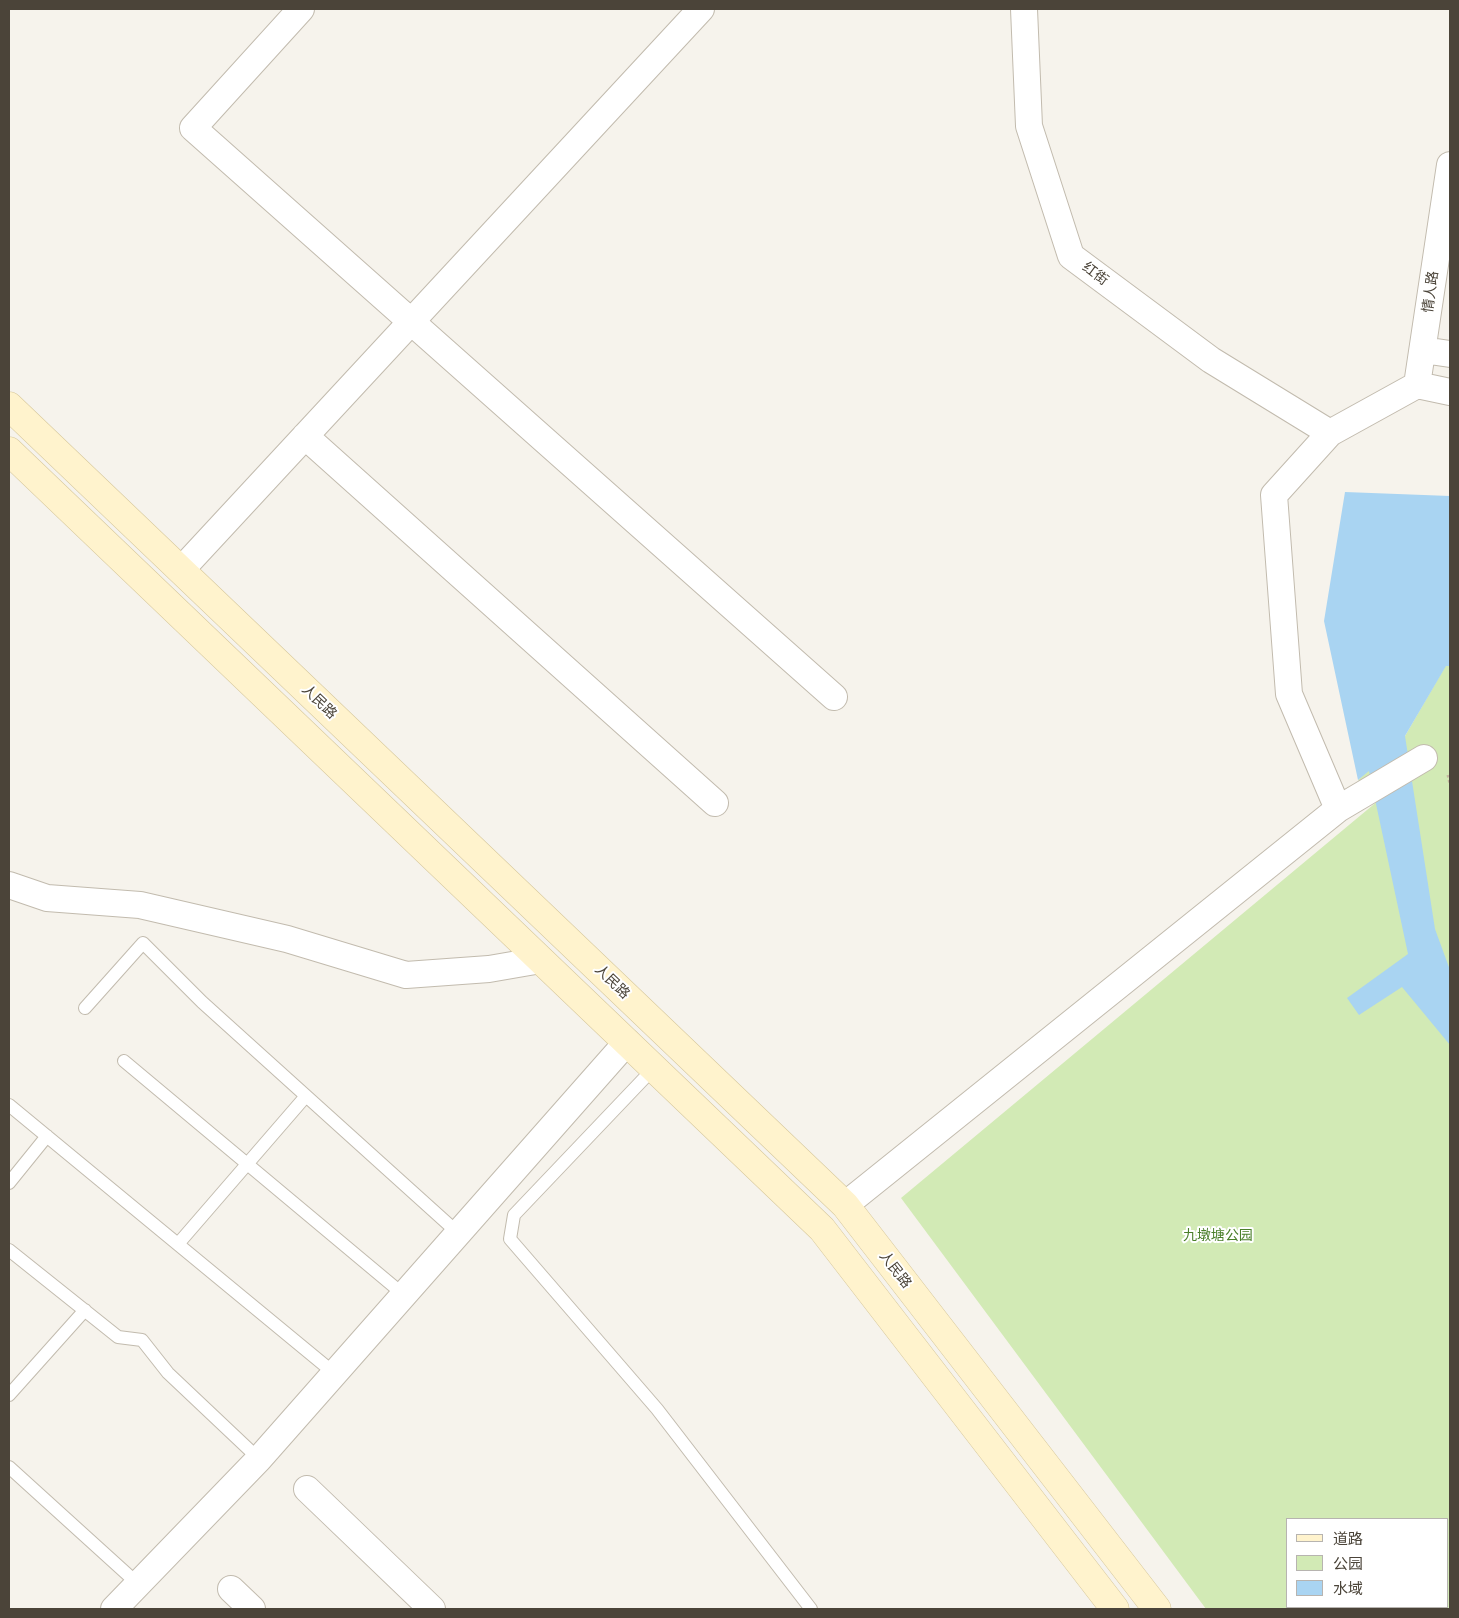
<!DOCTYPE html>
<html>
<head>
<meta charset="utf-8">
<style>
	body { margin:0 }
	#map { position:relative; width:1459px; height:1618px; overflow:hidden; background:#f6f3ec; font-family:Manrope,"Noto Sans SC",sans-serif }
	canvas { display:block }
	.frame { position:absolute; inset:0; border:10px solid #4b4439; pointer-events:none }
	.legend { position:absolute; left:1286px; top:1518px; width:162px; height:90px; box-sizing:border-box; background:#fff; border:1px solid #b7b4b0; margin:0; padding:6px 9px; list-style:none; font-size:15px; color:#4b4439 }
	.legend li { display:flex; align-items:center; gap:10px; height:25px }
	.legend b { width:25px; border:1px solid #b7b4b0 }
</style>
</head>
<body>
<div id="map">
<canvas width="1459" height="1618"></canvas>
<div class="frame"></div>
<ul class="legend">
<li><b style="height:6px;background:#fff3cd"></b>道路</li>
<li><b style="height:14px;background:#d2eab5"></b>公园</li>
<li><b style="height:14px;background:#a9d4f2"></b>水域</li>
</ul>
</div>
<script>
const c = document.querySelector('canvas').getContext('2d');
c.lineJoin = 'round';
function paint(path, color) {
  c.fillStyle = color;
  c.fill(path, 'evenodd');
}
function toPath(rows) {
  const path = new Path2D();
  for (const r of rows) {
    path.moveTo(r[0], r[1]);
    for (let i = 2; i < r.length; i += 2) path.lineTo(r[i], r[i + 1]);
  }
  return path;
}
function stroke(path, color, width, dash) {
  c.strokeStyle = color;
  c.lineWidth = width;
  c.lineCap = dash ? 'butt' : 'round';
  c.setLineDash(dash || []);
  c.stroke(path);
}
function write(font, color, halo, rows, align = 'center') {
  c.font = font + ' Manrope,"Noto Sans SC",sans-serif';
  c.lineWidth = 4;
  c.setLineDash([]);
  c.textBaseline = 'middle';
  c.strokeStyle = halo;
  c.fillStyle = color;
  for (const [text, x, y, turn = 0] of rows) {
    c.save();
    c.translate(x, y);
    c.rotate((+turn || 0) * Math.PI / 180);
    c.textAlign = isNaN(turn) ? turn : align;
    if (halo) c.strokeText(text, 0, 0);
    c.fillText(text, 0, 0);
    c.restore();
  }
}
const green = toPath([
	[1446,665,1450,666,1450,1609,1206,1609,901,1198,1379,800,1358,780,1405,736],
	[1288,1519,1448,1519,1448,1607,1288,1607]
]);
const water = toPath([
	[1345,492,1450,496,1450,666,1446,666,1405,736,1435,929,1450,970,1450,1045,1402,987,1359,1015,1347,998,1408,954,1369,771,1358,780,1324,621]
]);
const path = toPath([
	[1448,775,1450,784]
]);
const lane = toPath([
	[85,1008,143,943,202,1002,458,1233],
	[124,1061,404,1295],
	[654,1068,514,1215,510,1239,657,1409,811,1609],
	[9,1105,334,1373],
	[9,1183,47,1136],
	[178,1244,306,1096],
	[9,1250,118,1337,142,1340,168,1373,259,1459],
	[9,1395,85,1310],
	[9,1467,138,1584]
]);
const street = toPath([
	[301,9,193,128,834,697],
	[1024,9,1029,126,1071,256,1211,360,1330,433],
	[1450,165,1417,385,1450,392],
	[1423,350,1450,354],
	[305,436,715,803],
	[181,570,701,9],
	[1338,809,1424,758],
	[9,885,47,898,140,905,287,939,406,975,489,969,541,960],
	[845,1205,1338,809,1289,694,1274,495,1330,433,1417,385],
	[307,1489,432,1609],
	[231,1589,252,1609],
	[114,1609,259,1459,627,1042]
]);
const secondary = toPath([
	[9,406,845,1205,1157,1609],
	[9,451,822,1229,1115,1609]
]);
const streetNames = [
	["红街",1095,274,37],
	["情人路",1431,292,-82],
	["人民路",319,702,44],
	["人民路",612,982,44],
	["人民路",895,1270,52]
];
const parkNames = [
	["九墩塘公园",1218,1236]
];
paint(green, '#d2eab5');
paint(water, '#a9d4f2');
stroke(lane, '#c2bbae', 14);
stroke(street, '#c2bbae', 28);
stroke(secondary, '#d6c79b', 29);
stroke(path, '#c4b79f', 3, [2.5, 2.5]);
stroke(lane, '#fff', 12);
stroke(street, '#fff', 26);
stroke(secondary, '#fff3cd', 28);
write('14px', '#4b4439', '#fff', streetNames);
write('14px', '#4a7f2a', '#fff', parkNames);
</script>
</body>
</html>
